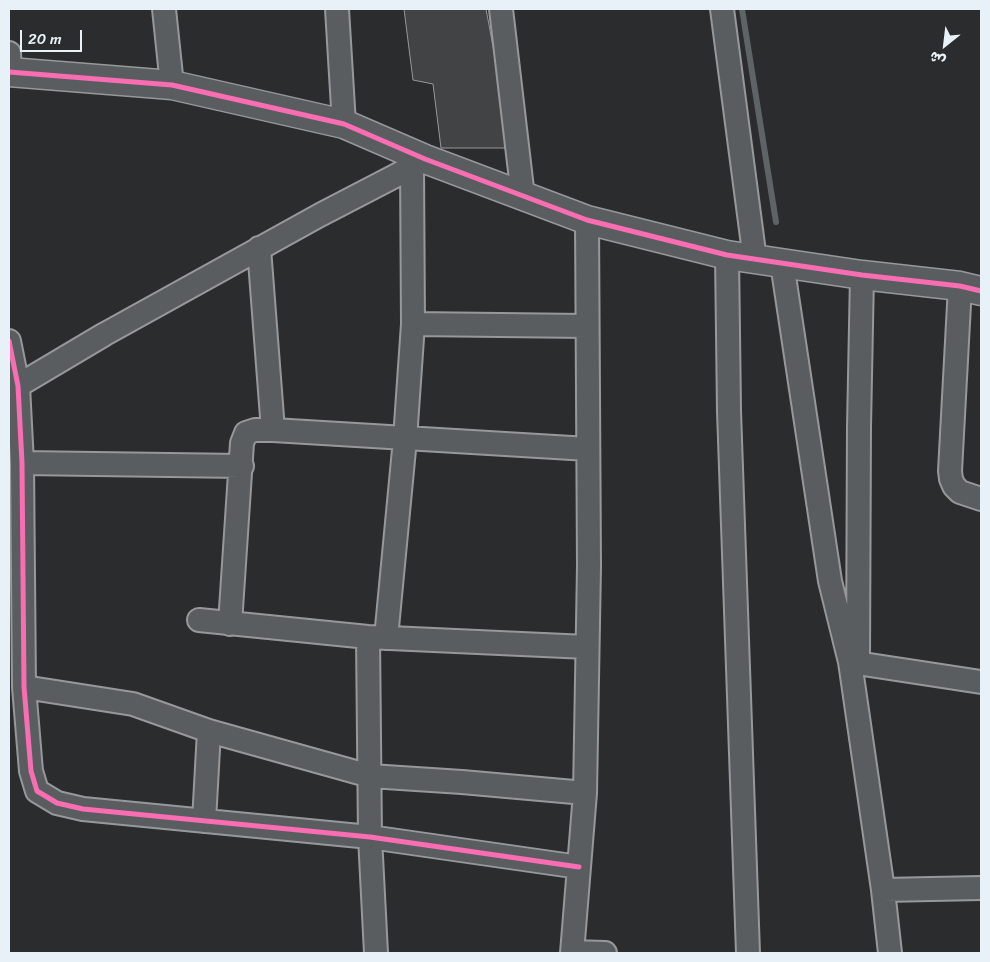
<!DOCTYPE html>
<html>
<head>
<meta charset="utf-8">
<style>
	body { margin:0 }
	#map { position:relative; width:990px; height:962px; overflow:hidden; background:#2b2c2d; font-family:Sriracha,"Playpen Sans Arabic",sans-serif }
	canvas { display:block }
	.frame { position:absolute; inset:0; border:10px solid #e8f1f8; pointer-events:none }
	.north { position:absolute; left:920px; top:20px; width:50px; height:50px; -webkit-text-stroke:4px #2a2d2e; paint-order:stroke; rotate:209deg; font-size:14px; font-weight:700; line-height:20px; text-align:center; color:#e8f1f8 }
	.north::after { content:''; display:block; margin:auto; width:18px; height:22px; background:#e8f1f8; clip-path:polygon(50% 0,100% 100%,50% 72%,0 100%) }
	.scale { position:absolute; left:20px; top:30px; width:62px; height:22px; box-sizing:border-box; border:2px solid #e8f1f8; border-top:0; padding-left:6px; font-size:15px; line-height:18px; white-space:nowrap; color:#e8f1f8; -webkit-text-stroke:4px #2a2d2e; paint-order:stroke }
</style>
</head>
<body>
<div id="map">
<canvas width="990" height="962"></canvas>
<div class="frame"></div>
<div class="north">ش</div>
<div class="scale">20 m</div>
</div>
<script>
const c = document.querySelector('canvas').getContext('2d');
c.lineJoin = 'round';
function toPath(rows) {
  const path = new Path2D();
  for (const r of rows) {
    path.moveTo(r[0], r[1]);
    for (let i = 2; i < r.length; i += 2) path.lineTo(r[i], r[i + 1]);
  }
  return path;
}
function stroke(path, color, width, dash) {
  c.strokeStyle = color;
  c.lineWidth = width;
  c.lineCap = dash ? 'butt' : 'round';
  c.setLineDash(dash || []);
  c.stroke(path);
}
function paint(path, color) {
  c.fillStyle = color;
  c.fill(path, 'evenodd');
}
const stream = toPath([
	[742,9,776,222]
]);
const building = toPath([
	[404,9,486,9,512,148,441,148,433,84,413,80,404,9]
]);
const minor = toPath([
	[164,9,172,85],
	[337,9,344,124],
	[501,9,523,197],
	[722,9,755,260],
	[9,53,10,72],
	[259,248,273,430],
	[727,255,729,411,748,953],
	[782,263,830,581,850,662,883,890,890,953],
	[960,286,950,471,951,479,954,486,960,492,981,499],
	[413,324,586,326],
	[9,341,18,386,22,463,24,687,31,771,37,791,57,803,83,809,370,837,579,867],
	[9,391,105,334,320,215,397,175,425,159],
	[22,463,242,466],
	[199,620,368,637,587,647],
	[230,624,242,443,246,433,255,430,273,430,588,449],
	[368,637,370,837,376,953],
	[386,638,405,439,413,324,412,166],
	[858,659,859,427,862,275],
	[850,662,981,682],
	[24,687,133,704,209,731,370,776,462,782,585,793],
	[204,821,209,731],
	[883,890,981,888],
	[572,952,605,953],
	[572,953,585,793,589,566,587,220]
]);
const tertiary = toPath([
	[9,72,172,85,344,124,425,159,587,220,727,255,862,275,960,286,981,291]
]);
const cycleway = toPath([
	[9,72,172,85,344,124,425,159,587,220,727,255,862,275,960,286,981,291],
	[9,341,18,386,22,463,24,687,31,771,37,791,57,803,83,809,370,837,579,867]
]);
stroke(stream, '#5e6365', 6);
paint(building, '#424344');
stroke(building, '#96989a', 1);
stroke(minor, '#96989a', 26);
stroke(tertiary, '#96989a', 31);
stroke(minor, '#5a5d60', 22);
stroke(tertiary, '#5a5d60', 28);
stroke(cycleway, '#f96db3', 5);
</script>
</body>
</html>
